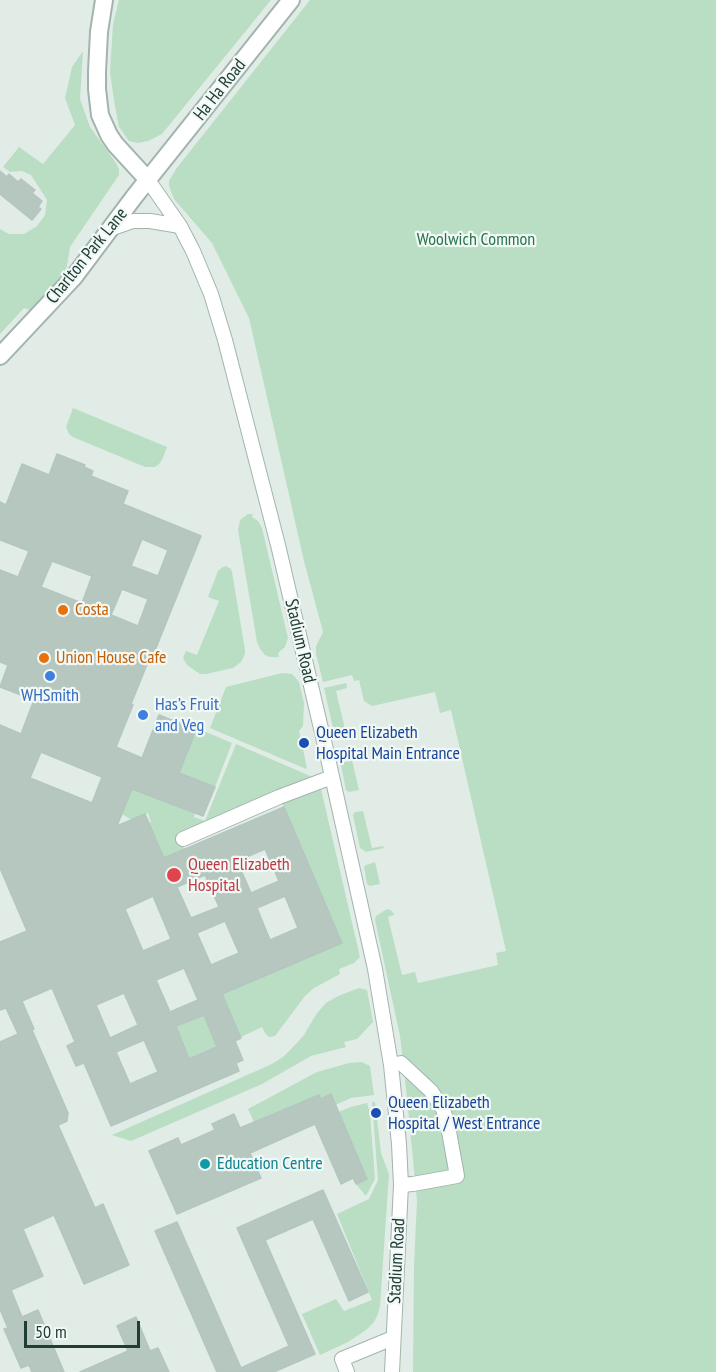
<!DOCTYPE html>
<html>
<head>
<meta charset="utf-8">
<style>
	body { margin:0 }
	#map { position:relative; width:716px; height:1372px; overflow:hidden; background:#e1ece7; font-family:"PT Sans Narrow",sans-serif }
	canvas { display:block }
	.scale { position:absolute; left:24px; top:1321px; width:116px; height:27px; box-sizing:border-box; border:3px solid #203d36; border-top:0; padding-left:8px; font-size:18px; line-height:21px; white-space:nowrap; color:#203d36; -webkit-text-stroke:4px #f1f8f5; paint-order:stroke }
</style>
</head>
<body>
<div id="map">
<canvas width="716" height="1372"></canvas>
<div class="scale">50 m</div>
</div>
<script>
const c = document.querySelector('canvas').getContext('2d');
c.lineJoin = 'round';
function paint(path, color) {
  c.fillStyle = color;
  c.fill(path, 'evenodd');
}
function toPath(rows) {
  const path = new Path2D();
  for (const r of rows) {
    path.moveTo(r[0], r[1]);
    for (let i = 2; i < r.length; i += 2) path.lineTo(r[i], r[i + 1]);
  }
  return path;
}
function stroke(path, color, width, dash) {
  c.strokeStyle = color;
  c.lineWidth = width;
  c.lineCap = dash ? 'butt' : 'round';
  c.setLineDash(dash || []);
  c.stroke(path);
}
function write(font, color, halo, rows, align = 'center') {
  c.font = font + ' "PT Sans Narrow",sans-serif';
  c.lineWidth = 4.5;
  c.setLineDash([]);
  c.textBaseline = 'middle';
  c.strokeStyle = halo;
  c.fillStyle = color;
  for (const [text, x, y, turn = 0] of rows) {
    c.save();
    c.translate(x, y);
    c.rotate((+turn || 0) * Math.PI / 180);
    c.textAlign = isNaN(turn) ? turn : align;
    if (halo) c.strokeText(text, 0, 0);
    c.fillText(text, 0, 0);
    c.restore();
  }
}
const green = toPath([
	[119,0,271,0,162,134,148,141,138,143,129,141,119,127,114,101,110,72,113,24],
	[310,0,716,0,716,1372,413,1372,414,1265,417,1201,406,1088,400,1036,375,920,376,916,385,910,389,909,393,912,394,915,388,917,402,975,415,972,418,983,498,965,496,953,506,951,451,710,440,713,435,692,372,706,364,701,359,680,354,681,352,675,323,682,316,654,316,646,323,632,304,561,249,318,212,243,174,199,169,186,169,181,176,169],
	[83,51,80,99,90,127,116,163,119,169,119,175,70,247,66,272,59,285,33,311,24,308,0,334,0,229,9,234,24,234,37,226,45,215,47,200,31,175,22,171,10,172,3,167,19,147,43,164,75,125,65,98,72,67],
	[73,408,167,447,162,460,159,464,155,467,145,467,73,437,69,434,66,427],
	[248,514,253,514,252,517,258,521,262,528,288,638,285,647,278,653,279,657,270,657,265,655,260,649,257,642,238,530,240,520],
	[226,566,231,569,232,572,245,650,245,654,241,662,233,668,206,674,200,674,187,665,183,658,186,651,197,655,219,601,208,597,218,571,223,567],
	[282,673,292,674,295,677,299,682,304,703,303,726,299,731,307,768,306,769,210,728,226,687],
	[346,683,347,688,336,691,347,737,342,737,338,735,333,728,324,688],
	[180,721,232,743,215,787,179,773,196,731,179,723],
	[236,744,315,778,179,838,185,850,164,858,149,823,151,822,148,813,132,820,122,814,132,789,195,813,194,817,205,821],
	[352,760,359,790,349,792,346,790,341,765,342,763],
	[318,785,321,789,360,957,354,963,339,969,340,974,314,988,305,996,275,1036,269,1037,265,1033,262,1027,241,1037,222,994,341,943,281,800],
	[363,811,372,848,383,846,384,848,366,852,360,848,353,815,355,812],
	[375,862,380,884,370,886,367,884,364,867,366,865],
	[359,988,367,990,373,1022,357,1039,344,1042,346,1047,311,1056,262,1084,131,1141,112,1135,272,1064,283,1057,295,1045,304,1035,317,1013,326,1003,338,996],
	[203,1012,217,1047,189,1059,175,1024],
	[362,1062,370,1066,374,1095,351,1098,331,1107,331,1094,321,1099,319,1095,291,1106,282,1112,281,1110,254,1122,248,1109,317,1072,349,1063],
	[372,1102,375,1102,381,1153,389,1174,380,1306,378,1314,374,1322,366,1330,348,1342,320,1355,302,1314,336,1299,344,1311,372,1300,337,1214,369,1199,378,1180],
	[367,1103,370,1113,375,1179,366,1196,356,1184,367,1179,338,1112,351,1107]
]);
const building = toPath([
	[0,171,7,177,9,174,18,182,21,179,35,190,32,193,42,201,38,207,41,209,32,220,0,194,0,171],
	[57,454,85,465,84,467,93,471,91,476,128,491,123,504,201,536,152,658,150,657,131,704,133,705,116,747,142,758,159,715,196,730,179,773,215,787,203,816,132,789,117,826,145,814,164,858,284,807,342,943,222,994,241,1038,235,1041,243,1060,236,1063,239,1071,111,1126,84,1063,76,1066,67,1046,75,1042,52,988,22,1001,34,1029,32,1030,68,1113,67,1121,58,1125,95,1208,103,1204,129,1265,84,1284,54,1215,23,1229,43,1276,11,1290,22,1317,38,1310,64,1372,32,1372,29,1365,21,1368,4,1329,8,1328,0,1309,0,1042,18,1034,6,1008,0,1010,0,942,27,931,0,868,0,725,21,734,34,700,0,687,8,665,0,662,0,570,18,577,29,551,0,540,0,502,6,505,22,464,49,475,57,454],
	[142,539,168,550,158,576,131,566,142,539],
	[52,561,92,576,82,603,41,587,52,561],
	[122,589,148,599,138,626,111,615,122,589],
	[41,752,102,777,92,803,30,778,41,752],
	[265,849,279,881,251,893,237,861,265,849],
	[205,875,219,907,191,918,177,887,205,875],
	[153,896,171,939,143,951,125,909,153,896],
	[285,896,298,928,270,940,257,908,285,896],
	[225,921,239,953,211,965,197,933,225,921],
	[184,968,198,1000,170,1012,156,980,184,968],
	[124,993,138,1025,110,1038,96,1005,124,993],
	[204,1015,217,1047,189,1059,176,1026,204,1015],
	[144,1040,158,1072,130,1084,116,1052,144,1040],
	[331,1094,367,1179,356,1184,353,1178,341,1184,315,1124,250,1153,261,1178,177,1214,149,1151,178,1138,181,1145,215,1130,212,1124,234,1114,240,1128,319,1095,321,1099,331,1094],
	[323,1190,368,1292,349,1301,313,1219,265,1240,315,1354,274,1372,217,1372,155,1231,177,1222,241,1368,289,1346,237,1228,323,1190],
	[136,1317,150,1351,158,1348,169,1372,80,1372,128,1351,117,1326,136,1317]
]);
const minor = toPath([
	[148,180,180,226,193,251,211,294,225,340,278,545,327,754,375,969,391,1065,399,1144,401,1185,392,1372],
	[110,229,133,221,150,221,180,226],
	[183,839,279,797,332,777],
	[391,1065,401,1063,431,1091,443,1109,448,1126,457,1176,413,1184,401,1185],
	[347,1372,342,1359,393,1338]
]);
const tertiary = toPath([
	[104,0,99,32,97,71,97,89,100,115,109,135,115,144,148,180],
	[0,356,74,277,134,197,291,0]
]);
const markers = [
	[63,610,6,"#e8710a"],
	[44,658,6,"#e8710a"],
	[50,676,6,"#3f7fe0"],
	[143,715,6,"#3f7fe0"],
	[304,743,6,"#1a4fb4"],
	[174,875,8,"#e0444e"],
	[376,1113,6,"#1a4fb4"],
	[205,1164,6,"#0f9aa8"]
];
const streetNames = [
	["Ha Ha Road",220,90,-52],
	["Charlton Park Lane",87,256,-51],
	["Stadium Road",300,641,77],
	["Stadium Road",397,1261,-87]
];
const parkNames = [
	["Woolwich Common",476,240]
];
const foodNames = [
	["Costa",75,610],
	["Union House Cafe",56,658]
];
const shopNames = [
	["WHSmith",50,696],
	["Has’s Fruit",155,705,"left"],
	["and Veg",155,726,"left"]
];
const transitNames = [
	["Queen Elizabeth",316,733],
	["Hospital Main Entrance",316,754],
	["Queen Elizabeth",388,1103],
	["Hospital / West Entrance",388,1124]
];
const healthNames = [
	["Queen Elizabeth",188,865],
	["Hospital",188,886]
];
const cultureNames = [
	["Education Centre",217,1164]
];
paint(green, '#b9dec4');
paint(building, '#b6c7c0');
stroke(building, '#b3c6bf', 1.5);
stroke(minor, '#a3b4ae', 16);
stroke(tertiary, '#a3b4ae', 20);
stroke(minor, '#fff', 14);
stroke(tertiary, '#fff', 16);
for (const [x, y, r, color] of markers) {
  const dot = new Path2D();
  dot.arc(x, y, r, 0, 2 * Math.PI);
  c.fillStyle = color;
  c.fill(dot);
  stroke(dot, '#f1f8f5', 2);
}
write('18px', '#203d36', '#f1f8f5', streetNames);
write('18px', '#29754a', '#f1f8f5', parkNames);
write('18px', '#c56008', '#f1f8f5', foodNames, 'left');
write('18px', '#366cbe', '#f1f8f5', shopNames);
write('18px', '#164399', '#f1f8f5', transitNames, 'left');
write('18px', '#be3a42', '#f1f8f5', healthNames, 'left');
write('18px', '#0d838f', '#f1f8f5', cultureNames, 'left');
</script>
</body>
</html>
